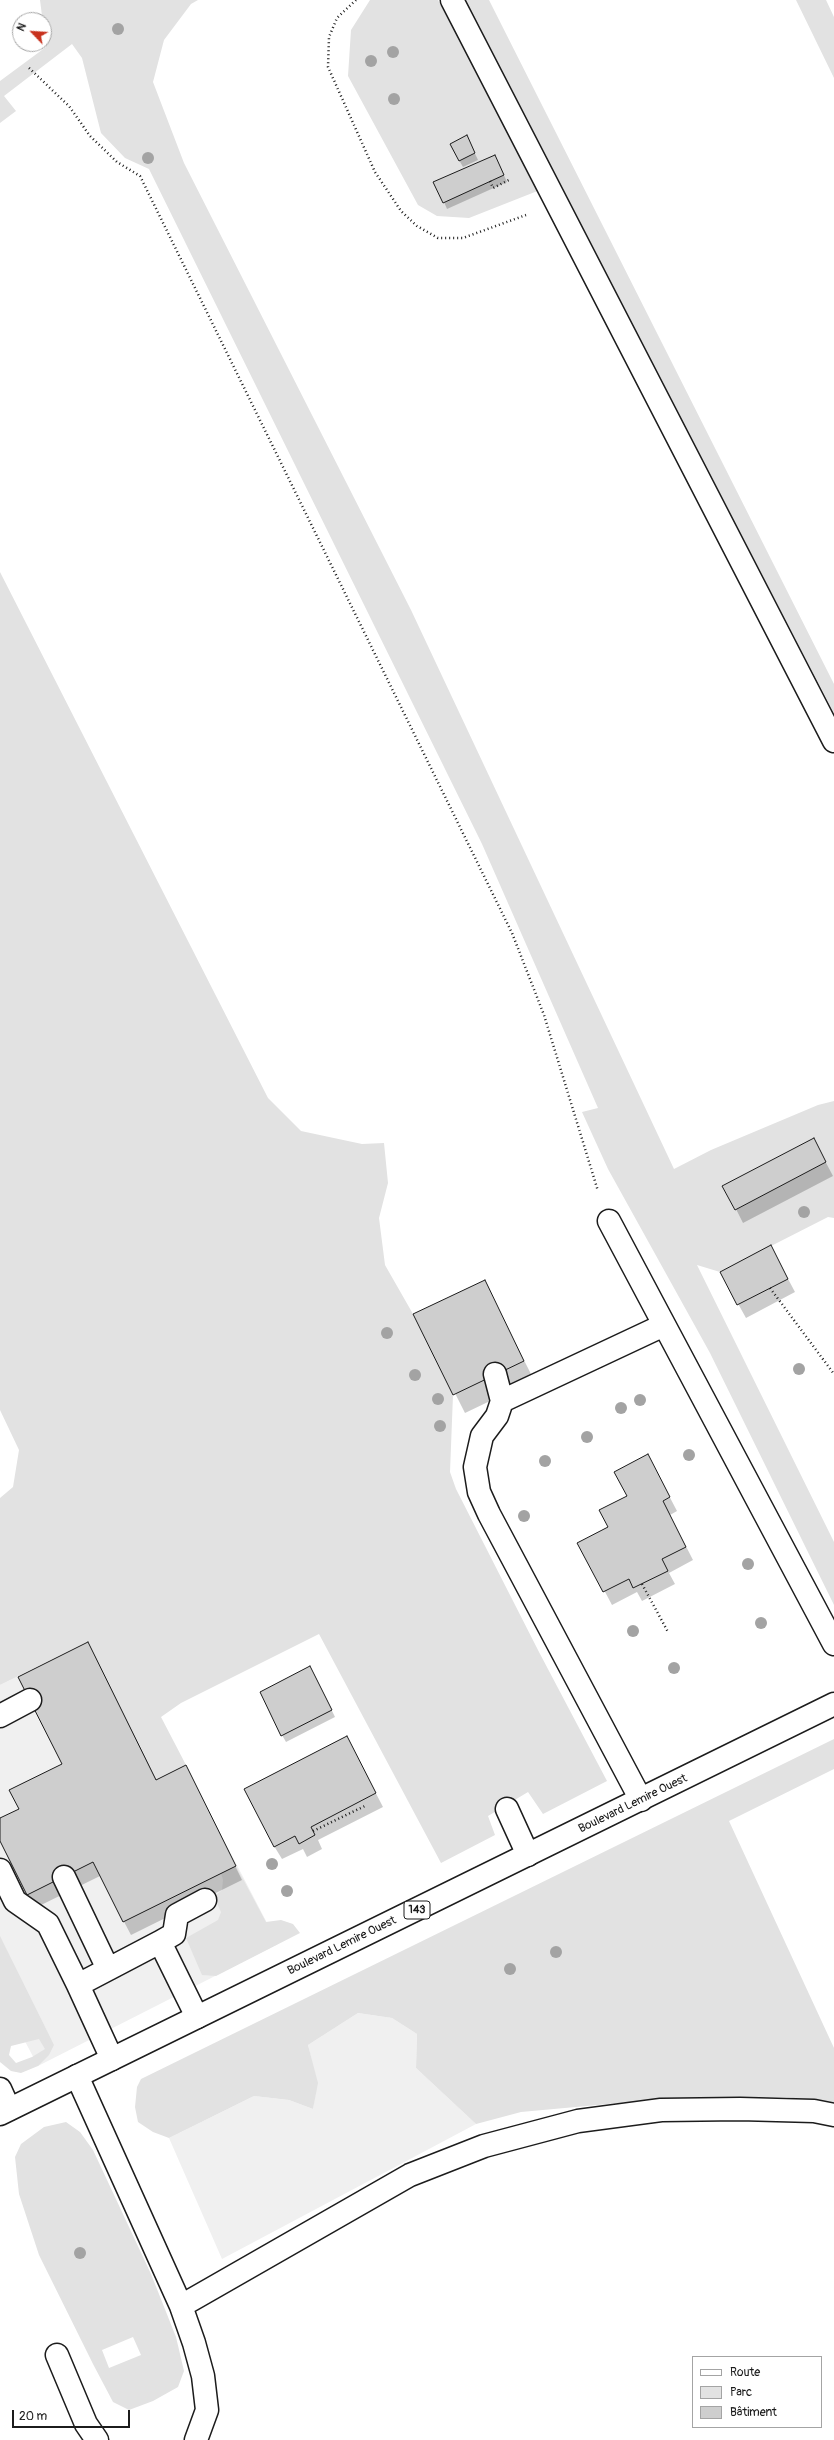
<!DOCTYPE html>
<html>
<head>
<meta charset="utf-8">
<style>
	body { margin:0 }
	#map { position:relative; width:834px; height:2440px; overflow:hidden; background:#fff; font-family:Pangolin,sans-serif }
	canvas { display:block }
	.legend { position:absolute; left:692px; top:2356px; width:130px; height:72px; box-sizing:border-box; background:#fff; border:1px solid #a4a4a4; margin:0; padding:5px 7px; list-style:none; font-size:12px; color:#1c1c1c }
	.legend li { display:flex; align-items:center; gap:8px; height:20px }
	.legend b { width:20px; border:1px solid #a4a4a4 }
	.north { position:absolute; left:12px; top:12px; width:40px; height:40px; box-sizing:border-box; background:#fff; border:1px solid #a4a4a4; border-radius:50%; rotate:295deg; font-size:11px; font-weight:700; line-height:16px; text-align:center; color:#1c1c1c }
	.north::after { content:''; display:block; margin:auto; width:14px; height:18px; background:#c8321e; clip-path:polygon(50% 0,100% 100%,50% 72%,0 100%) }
	.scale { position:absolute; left:12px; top:2410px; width:118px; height:18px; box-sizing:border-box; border:2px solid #1c1c1c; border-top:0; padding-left:5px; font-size:12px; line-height:14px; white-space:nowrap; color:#1c1c1c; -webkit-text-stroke:3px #fff; paint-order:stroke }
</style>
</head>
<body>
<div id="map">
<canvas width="834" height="2440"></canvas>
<ul class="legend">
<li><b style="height:5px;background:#fff"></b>Route</li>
<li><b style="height:11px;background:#e2e2e2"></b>Parc</li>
<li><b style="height:11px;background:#cecece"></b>Bâtiment</li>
</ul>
<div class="north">N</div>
<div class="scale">20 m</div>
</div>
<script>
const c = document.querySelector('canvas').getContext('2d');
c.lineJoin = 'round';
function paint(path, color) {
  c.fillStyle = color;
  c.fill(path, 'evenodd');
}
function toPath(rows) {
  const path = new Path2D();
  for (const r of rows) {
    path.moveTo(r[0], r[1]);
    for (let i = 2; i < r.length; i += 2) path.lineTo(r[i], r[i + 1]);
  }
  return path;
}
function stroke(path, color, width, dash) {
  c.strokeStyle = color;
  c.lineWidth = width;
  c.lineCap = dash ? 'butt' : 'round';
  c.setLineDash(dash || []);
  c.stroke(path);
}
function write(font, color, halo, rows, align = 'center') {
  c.font = font + ' Pangolin,sans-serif';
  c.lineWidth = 3;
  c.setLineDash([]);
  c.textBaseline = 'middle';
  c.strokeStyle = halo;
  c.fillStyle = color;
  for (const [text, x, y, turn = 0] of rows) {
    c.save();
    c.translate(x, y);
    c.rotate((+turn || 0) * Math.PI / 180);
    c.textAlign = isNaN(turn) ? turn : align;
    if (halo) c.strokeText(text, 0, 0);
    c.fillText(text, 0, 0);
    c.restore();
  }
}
const built = toPath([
	[114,1629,278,1944,38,2066,0,1994,0,1685],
	[358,2013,392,2018,417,2034,416,2068,476,2124,222,2259,169,2138,254,2096,289,2100,313,2109,317,2083,308,2045]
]);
const green = toPath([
	[40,0,198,0,191,4,164,40,153,82,184,163,411,610,674,1169,711,1150,818,1105,834,1101,834,1218,828,1217,720,1272,697,1265,834,1542,834,1605,710,1353,608,1169,582,1112,598,1108,482,844,149,169,125,158,101,133,82,58,72,44,4,96,16,111,0,123,0,81,46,47],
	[814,1138,826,1162,735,1210,722,1186],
	[370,0,438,0,540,190,469,218,437,216,418,205,348,76,351,30],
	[463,0,489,0,834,684,834,713],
	[796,0,826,0,834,17,834,78],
	[0,572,268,1098,301,1131,362,1144,384,1143,388,1183,379,1218,385,1265,413,1314,453,1395,450,1472,456,1489,539,1652,607,1781,543,1814,528,1792,488,1816,495,1835,441,1863,319,1634,181,1703,161,1717,186,1765,156,1780,88,1642,0,1685,0,1498,13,1487,19,1450,0,1410],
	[834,1739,834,1769,729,1821,834,2048,834,2103,786,2097,652,2100,521,2112,476,2124,416,2068,417,2034,392,2018,358,2013,308,2045,318,2083,313,2109,289,2100,254,2096,169,2138,153,2132,138,2122,135,2107,137,2087,141,2079],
	[236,1866,266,1922,281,1920,293,1924,300,1933,216,1976,202,1975,186,1938,218,1920,221,1912,214,1897,222,1890,223,1880,221,1873],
	[0,1936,54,2045,49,2055,38,2066,21,2073,11,2071,0,2062],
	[39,2039,45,2049,32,2057,16,2063,9,2055,11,2046],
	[66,2122,80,2132,93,2150,151,2274,176,2337,184,2371,178,2387,153,2401,129,2410,113,2402,93,2364,39,2255,19,2194,15,2157,21,2144,44,2127],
	[133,2337,141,2355,109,2368,102,2350]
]);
const shadow = toPath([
	[470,143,478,160,463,167,459,160],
	[498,162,507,182,447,209,444,202],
	[814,1140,833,1176,743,1223,736,1209],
	[778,1260,795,1292,746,1318,721,1273],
	[484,1281,534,1380,465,1413,415,1314],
	[655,1469,677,1511,670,1515,693,1560,669,1573,675,1584,642,1601,637,1592,612,1605,579,1543,609,1527,628,1496],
	[95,1656,157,1781,193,1780,242,1880,131,1935,100,1876,35,1908,0,1838,0,1819,20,1809,63,1765],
	[314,1674,335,1717,286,1742,282,1735],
	[354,1751,383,1807,318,1840,322,1849,307,1857,303,1849,282,1859,274,1846]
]);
const building = toPath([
	[467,135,475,153,459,161,450,144,467,135],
	[495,155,504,175,443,203,433,182,495,155],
	[814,1138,826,1162,735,1210,722,1186,814,1138],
	[771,1245,788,1279,737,1305,720,1272,771,1245],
	[485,1280,524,1361,453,1395,413,1314,485,1280],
	[648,1454,670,1497,663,1501,686,1547,662,1559,668,1571,633,1588,629,1579,603,1592,577,1543,608,1527,599,1510,627,1496,614,1472,648,1454],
	[88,1642,156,1780,186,1765,236,1866,123,1922,93,1862,27,1895,0,1841,0,1818,19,1809,9,1790,62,1764,18,1677,88,1642],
	[310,1666,332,1710,281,1736,260,1692,310,1666],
	[347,1736,376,1793,311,1827,315,1835,299,1844,295,1836,274,1847,244,1789,347,1736]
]);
const path = toPath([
	[356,0,337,18,329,37,328,67,375,172,401,211,417,226,438,238,463,238,526,215],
	[29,68,69,106,90,136,117,162,140,176,512,933,544,1015,598,1191],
	[490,181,493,188,509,180],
	[770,1288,834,1374],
	[642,1584,668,1632],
	[313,1831,367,1805]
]);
const lane = toPath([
	[452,0,834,741],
	[609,1221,834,1644],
	[495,1374,502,1401,497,1416,482,1436,475,1467,479,1492,489,1514,641,1800],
	[502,1401,664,1325],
	[0,1716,30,1700],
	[507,1809,528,1855],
	[0,1870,15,1901,48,1924,78,1985],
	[64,1877,108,1969],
	[160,1942,174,1934,177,1915,205,1900],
	[112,2059,78,1985,160,1942,197,2017],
	[77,2076,181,2306,194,2343,203,2376,207,2410,196,2440],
	[0,2089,9,2109],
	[181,2306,410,2175,484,2146,578,2121,661,2110,740,2109,814,2111,834,2115],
	[57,2355,86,2424,97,2440]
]);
const primary = toPath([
	[0,2114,834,1704]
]);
const trees = [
	[118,29],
	[393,52],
	[371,61],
	[394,99],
	[148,158],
	[804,1212],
	[387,1333],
	[799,1369],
	[415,1375],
	[438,1399],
	[640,1400],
	[621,1408],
	[440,1426],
	[587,1437],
	[689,1455],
	[545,1461],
	[524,1516],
	[748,1564],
	[761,1623],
	[633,1631],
	[674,1668],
	[272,1864],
	[287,1891],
	[556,1952],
	[510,1969],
	[80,2253]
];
const shields = [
	[417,1910,26]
];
const shieldNames = [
	["143",417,1910]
];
const streetNames = [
	["Boulevard Lemire Ouest",633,1804,-26],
	["Boulevard Lemire Ouest",342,1946,-26]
];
paint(built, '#f0f0f0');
paint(green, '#e2e2e2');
paint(shadow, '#0003');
paint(building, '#cecece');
stroke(building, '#1c1c1c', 1);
stroke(lane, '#1c1c1c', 25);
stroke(primary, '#1c1c1c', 25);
stroke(path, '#1c1c1c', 2.5, [1, 3]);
stroke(lane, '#fff', 22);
stroke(primary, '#fff', 22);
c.fillStyle = '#a3a3a3';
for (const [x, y] of trees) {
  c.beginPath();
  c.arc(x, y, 6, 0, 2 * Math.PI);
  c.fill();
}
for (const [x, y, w] of shields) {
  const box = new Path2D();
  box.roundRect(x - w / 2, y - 9, w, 18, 3);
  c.fillStyle = '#fff';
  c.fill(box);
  stroke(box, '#1c1c1c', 1);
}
write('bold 11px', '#1c1c1c', null, shieldNames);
write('12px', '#1c1c1c', '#fff', streetNames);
</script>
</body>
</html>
